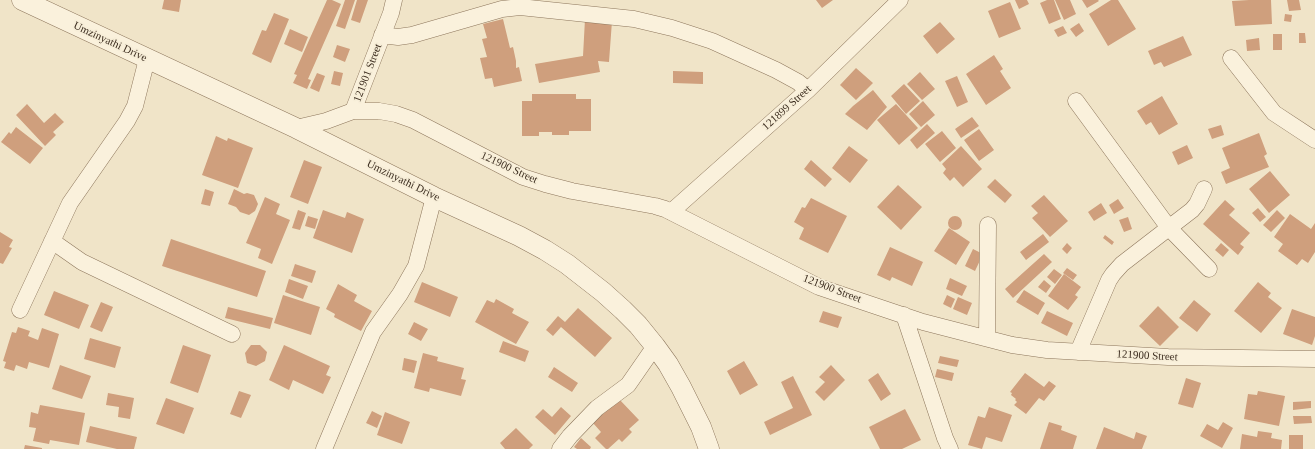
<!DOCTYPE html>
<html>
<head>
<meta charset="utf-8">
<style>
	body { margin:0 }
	canvas { display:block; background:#f0e4c8 }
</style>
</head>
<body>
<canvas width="1315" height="449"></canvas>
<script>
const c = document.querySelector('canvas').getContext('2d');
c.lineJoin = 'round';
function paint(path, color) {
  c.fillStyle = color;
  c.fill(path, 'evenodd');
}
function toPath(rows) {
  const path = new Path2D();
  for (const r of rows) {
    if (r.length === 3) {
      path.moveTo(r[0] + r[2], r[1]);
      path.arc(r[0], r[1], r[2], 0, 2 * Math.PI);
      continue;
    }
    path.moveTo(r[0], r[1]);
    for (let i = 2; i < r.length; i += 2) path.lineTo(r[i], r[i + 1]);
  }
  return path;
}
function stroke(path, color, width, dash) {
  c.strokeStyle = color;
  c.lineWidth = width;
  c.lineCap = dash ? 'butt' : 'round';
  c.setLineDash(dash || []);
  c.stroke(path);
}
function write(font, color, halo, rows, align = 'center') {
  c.font = font + ' "Times New Roman",serif';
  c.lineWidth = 3.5;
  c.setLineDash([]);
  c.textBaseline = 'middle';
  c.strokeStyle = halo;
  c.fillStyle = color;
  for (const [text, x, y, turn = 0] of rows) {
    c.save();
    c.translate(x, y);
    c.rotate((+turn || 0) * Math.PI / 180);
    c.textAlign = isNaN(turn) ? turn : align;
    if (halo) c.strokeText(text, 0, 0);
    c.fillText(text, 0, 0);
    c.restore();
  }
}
const building = toPath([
	[164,0,181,0,179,12,162,9],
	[327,0,332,0,341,4,308,79,311,80,307,89,293,83,297,75,294,74],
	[345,0,355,0,345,29,336,26],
	[357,0,368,0,360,23,351,20],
	[816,0,833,0,822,8],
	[1015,0,1027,0,1029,4,1019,9],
	[1047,0,1054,0,1061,19,1049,24,1040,3],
	[1055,0,1070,0,1076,14,1064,20],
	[1082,0,1098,0,1099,1,1087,8],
	[1111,0,1118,0,1136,29,1108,46,1089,14],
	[1249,0,1271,0,1272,24,1235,26,1232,1],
	[1287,0,1299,0,1301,10,1289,11],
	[1010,2,1021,29,999,38,988,11],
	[274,13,289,19,271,63,252,54,262,30,266,31],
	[1285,14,1292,15,1291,22,1284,21],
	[503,19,510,48,513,47,516,61,516,68,519,67,522,81,494,87,492,78,485,79,480,58,487,57,482,39,487,38,483,24],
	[585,19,612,21,609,62,598,61,600,72,539,83,535,64,583,56],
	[940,22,955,39,937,54,923,36],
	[1079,23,1084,31,1076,37,1070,29],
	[1063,26,1067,33,1058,37,1054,30],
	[290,29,308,37,302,52,284,44],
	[1299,33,1305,33,1306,43,1299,43],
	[1273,34,1282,34,1282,50,1273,50],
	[1183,36,1192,55,1164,67,1161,62,1154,65,1148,51],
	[1259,38,1260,50,1247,51,1246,40],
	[337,45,350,49,345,62,333,57],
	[994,55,1003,69,1000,71,1011,88,986,105,966,74],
	[856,68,873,83,856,100,840,85],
	[334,71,343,73,340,86,331,84],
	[673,71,703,72,703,84,673,83],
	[920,72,935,89,922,100,907,84],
	[317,73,325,76,319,92,310,88],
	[957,76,968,102,957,107,945,81],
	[904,84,920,101,906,114,891,96],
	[873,90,887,107,867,130,845,114,853,106],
	[532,94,576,94,576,99,591,99,591,131,569,131,569,135,552,135,552,132,539,132,539,136,522,136,522,101,532,101],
	[1162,96,1178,124,1159,135,1151,122,1146,125,1137,111],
	[923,101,935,115,921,127,909,114],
	[27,104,44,123,55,113,64,122,53,132,56,135,45,146,16,115],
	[896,104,918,128,899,145,877,120],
	[972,117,979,126,961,138,955,129],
	[927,124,935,133,917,149,910,140],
	[1221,125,1224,135,1212,139,1208,129],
	[16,127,43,148,30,164,1,142,9,132,11,134],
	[979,129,994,150,979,161,964,140],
	[942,131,956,148,940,162,925,144],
	[1259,133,1267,154,1264,156,1269,167,1226,184,1221,172,1230,168,1222,148],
	[216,136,227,141,228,138,253,148,238,188,202,175],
	[1187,145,1193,158,1178,165,1172,152],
	[849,146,868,160,850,183,832,168],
	[961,146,982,169,963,187,954,177,950,181,943,173,946,169,942,164],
	[304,160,322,167,308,204,290,197],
	[811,160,832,179,825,187,804,169],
	[1270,171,1290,195,1269,213,1249,189],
	[995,179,1012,195,1005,203,987,187],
	[898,185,922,207,901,230,877,207],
	[205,189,214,192,210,206,201,204],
	[234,189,244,194,247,193,254,195,258,204,255,211,249,215,240,212,236,207,228,204],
	[1044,195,1068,221,1050,237,1032,218,1038,213,1031,206],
	[265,197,280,204,276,214,290,220,272,264,258,258,261,249,246,243],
	[811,198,847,216,828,253,799,239,804,228,794,222,802,207,805,208],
	[1118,199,1124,208,1114,214,1109,205],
	[1225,200,1235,209,1229,215,1250,233,1240,244,1244,247,1238,255,1203,224],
	[1101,203,1107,213,1094,221,1088,212],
	[1258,208,1266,217,1260,222,1252,213],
	[298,210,306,213,300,230,292,228],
	[323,210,345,218,347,212,364,219,352,253,313,238],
	[1277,210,1285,218,1271,232,1263,225],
	[1290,214,1311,229,1315,223,1315,252,1308,263,1302,259,1297,265,1278,251,1283,244,1274,237],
	[308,216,318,219,315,229,305,226],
	[955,223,7],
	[1128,217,1132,229,1124,232,1119,220],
	[949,228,970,242,956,265,934,251],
	[0,232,13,240,9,247,12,248,3,264,0,263],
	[1043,234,1049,242,1026,260,1020,252],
	[1105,235,1114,242,1112,245,1103,238],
	[171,239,266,271,257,297,162,266],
	[1067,243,1072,248,1067,254,1062,249],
	[1221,243,1229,250,1223,257,1215,250],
	[890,247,923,262,912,286,892,277,890,281,877,275],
	[973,249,983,254,975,271,965,266],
	[1044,254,1052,262,1013,298,1005,289],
	[295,264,316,271,312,283,291,276],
	[1067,268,1077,275,1073,280,1063,273],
	[1054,269,1062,275,1055,284,1047,277],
	[1064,274,1081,287,1075,295,1078,297,1068,310,1048,296],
	[950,278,967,286,962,296,946,289],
	[289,279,308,286,303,299,285,292],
	[1044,280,1051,286,1046,293,1038,287],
	[422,282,458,297,450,317,414,302],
	[1258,282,1271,293,1268,297,1282,308,1261,333,1234,311],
	[338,284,357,295,354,301,372,311,361,331,334,317,335,314,326,309],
	[1024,290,1045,303,1038,315,1016,302],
	[54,291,89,305,79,329,44,315],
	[283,295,320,307,311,335,274,323],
	[947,295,955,299,951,308,943,304],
	[958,297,972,303,967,315,953,309],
	[496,299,514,309,512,313,529,322,516,344,475,322,487,300,494,303],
	[1194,300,1211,314,1197,332,1179,318],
	[101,302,113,307,102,332,90,327],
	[1158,306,1179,327,1160,346,1139,326],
	[228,307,273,318,270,329,225,318],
	[578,308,612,338,595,357,561,327,553,336,546,330,558,316,565,322],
	[1292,309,1315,317,1315,336,1312,345,1283,334],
	[823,311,842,317,838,328,819,322],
	[1047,311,1073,323,1067,336,1041,323],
	[414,322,428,329,421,341,408,334],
	[18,327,30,331,28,336,38,340,42,328,59,334,49,368,29,362,27,369,16,365,14,371,4,368,6,362,3,361,12,332,16,333],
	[90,338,121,347,115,368,84,359],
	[503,341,529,351,525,362,499,352],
	[183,345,211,355,198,393,170,383],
	[251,345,260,345,267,352,265,361,256,366,247,363,245,353],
	[284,345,330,366,326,375,331,377,323,394,293,380,289,390,269,380],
	[423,353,438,357,437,361,464,368,461,379,466,380,461,396,430,388,429,392,414,388],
	[940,356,959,360,957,367,938,363],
	[404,358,417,361,414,373,402,370],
	[744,361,758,385,740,395,727,371],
	[60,365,91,376,82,399,52,389],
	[831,365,845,380,824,401,815,392,825,382,819,377],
	[554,367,578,383,572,392,548,377],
	[937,369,954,373,952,381,935,377],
	[878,373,891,394,881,401,868,380],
	[1025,373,1044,387,1049,381,1056,386,1044,401,1039,398,1026,414,1014,405,1017,402,1015,400,1016,399,1011,395,1012,393,1010,392],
	[793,376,812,415,770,435,764,422,793,408,781,382],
	[1186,378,1201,383,1193,408,1178,404],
	[239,391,251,395,241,418,230,414],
	[1258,391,1285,396,1279,426,1244,419,1248,394,1257,395],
	[108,393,134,398,130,419,118,417,119,407,106,405],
	[166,398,194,408,184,434,156,424],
	[619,399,639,420,629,429,632,432,622,442,619,439,608,449,606,449,595,438,601,432,593,423],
	[1311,401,1311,408,1293,410,1293,402],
	[40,405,85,413,79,445,50,440,49,444,33,441,36,428,29,427,31,412,38,414],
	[561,407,571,416,555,435,535,417,543,409,552,417],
	[989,407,1012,415,1002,442,986,437,982,449,968,445,978,416,985,418],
	[905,409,921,440,902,449,880,449,869,427],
	[372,411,382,416,377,428,366,423],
	[385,412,410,422,402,444,377,435],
	[1293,416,1311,416,1312,423,1294,424],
	[1049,422,1062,426,1061,430,1077,436,1073,449,1040,449],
	[1223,422,1233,428,1222,448,1200,436,1207,424,1218,430],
	[90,426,137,437,134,449,117,449,86,442],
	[1104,427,1134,439,1136,432,1147,436,1142,449,1096,449],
	[516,428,533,445,529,449,505,449,500,443],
	[1258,431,1272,433,1271,438,1282,440,1281,449,1240,449,1242,434,1257,437],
	[1289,435,1303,435,1303,449,1289,449],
	[581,438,591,447,590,449,577,449,574,447],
	[25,445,42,448,42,449,24,449]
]);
const minor = toPath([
	[382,35,398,37,412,35,502,9,520,7,634,19,672,28,712,41,776,70,798,82,808,90],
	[1231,58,1274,113,1315,140],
	[1076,101,1169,228,1209,269],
	[353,111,391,13,394,0],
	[296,128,326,121,353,111,379,111,396,114,413,120,523,177,545,184,572,191,655,206,665,209,819,287,923,322,1012,345,1047,350,1168,357,1315,359],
	[671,212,808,90,900,0],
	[52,241,82,262,232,334],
	[20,310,70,203,127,121,135,106,147,59],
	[904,315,945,438,950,449],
	[987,338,988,225],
	[1078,352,1109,280,1113,274,1122,264,1192,210,1197,204,1204,189],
	[324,449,373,332,400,294,416,266,434,197],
	[560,449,570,436,597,408,628,385,655,346]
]);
const tertiary = toPath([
	[22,0,296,128,434,197,519,236,545,250,567,264,603,292,623,310,638,325,655,346,668,364,681,387,701,427,709,449]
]);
const streetNames = [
	["Umzinyathi Drive",110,42,25],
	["121901 Street",368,73,-69],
	["121899 Street",787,108,-42],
	["121900 Street",509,168,25],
	["Umzinyathi Drive",403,181,26],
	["121900 Street",832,289,21],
	["121900 Street",1147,356,3]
];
paint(building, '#cf9f7d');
stroke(minor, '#8d765c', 17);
stroke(tertiary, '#8d765c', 21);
stroke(minor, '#faf1dc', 16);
stroke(tertiary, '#faf1dc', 20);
write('11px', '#3d2e20', '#f7eed8', streetNames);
</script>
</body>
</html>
